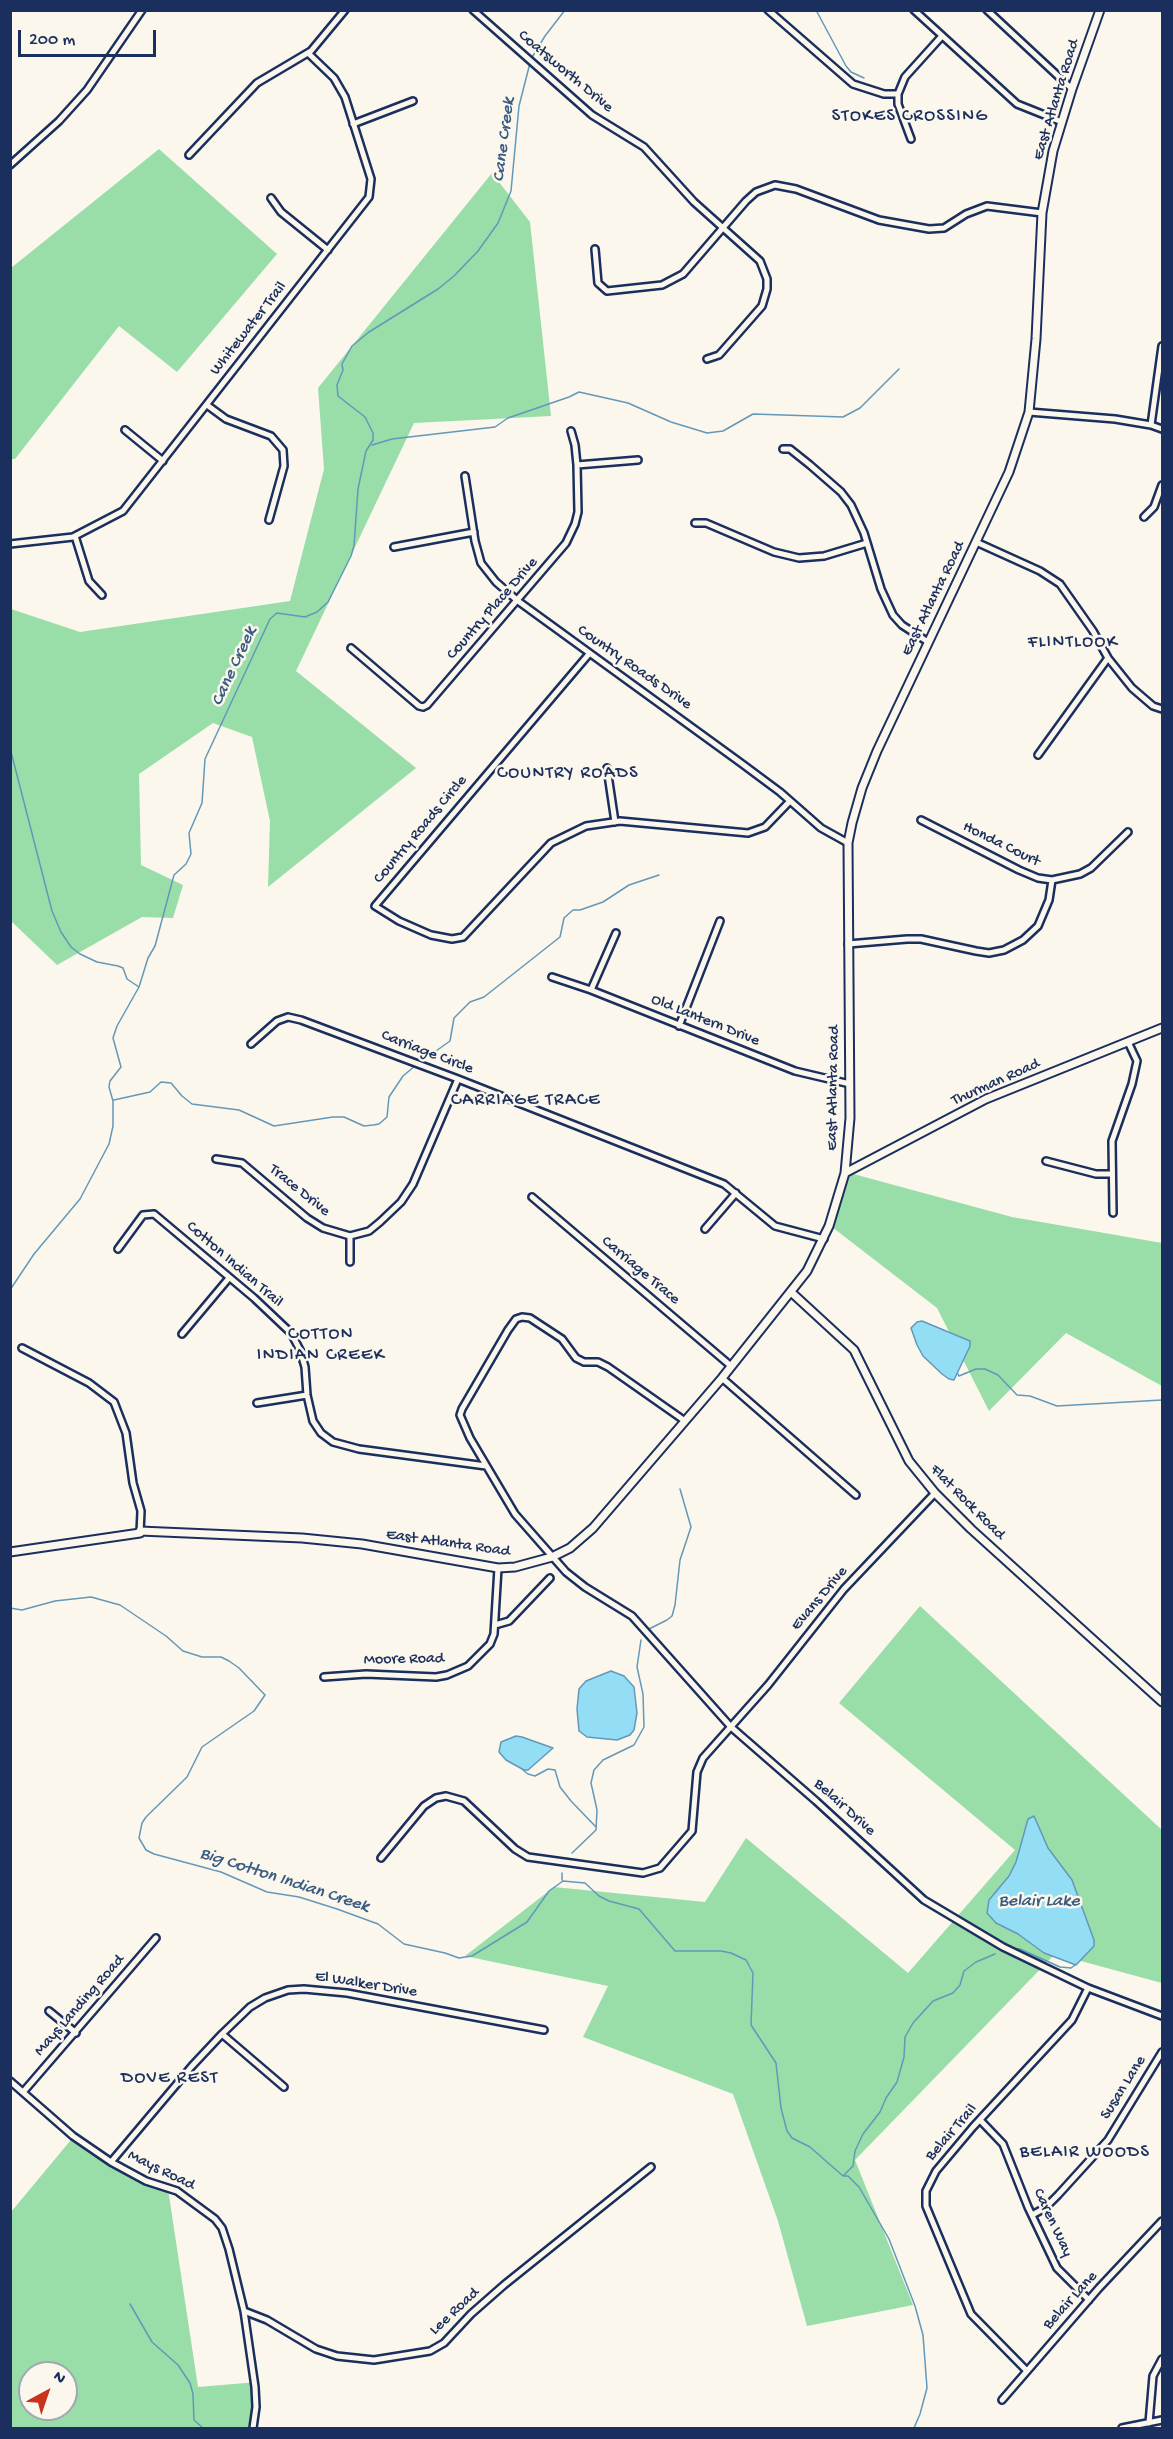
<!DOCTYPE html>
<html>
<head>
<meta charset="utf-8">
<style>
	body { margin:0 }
	#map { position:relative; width:1173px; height:2439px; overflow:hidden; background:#fbf7ec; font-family:"Gochi Hand",sans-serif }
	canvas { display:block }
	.frame { position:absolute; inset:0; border:12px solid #1b2f5e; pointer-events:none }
	.north { position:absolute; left:18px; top:2361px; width:60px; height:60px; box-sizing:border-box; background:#fbf7ec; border:2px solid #a1a7b3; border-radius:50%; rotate:40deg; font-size:16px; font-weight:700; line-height:24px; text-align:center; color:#1b2f5e }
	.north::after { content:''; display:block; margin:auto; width:21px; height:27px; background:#c8321e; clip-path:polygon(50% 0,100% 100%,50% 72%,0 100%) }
	.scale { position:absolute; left:18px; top:30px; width:138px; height:27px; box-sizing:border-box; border:3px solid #1b2f5e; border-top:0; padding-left:8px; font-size:18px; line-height:21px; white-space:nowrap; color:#1b2f5e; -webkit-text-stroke:4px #fbf7ec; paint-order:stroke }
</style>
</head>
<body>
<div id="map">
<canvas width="1173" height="2439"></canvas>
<div class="frame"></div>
<div class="north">N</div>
<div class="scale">200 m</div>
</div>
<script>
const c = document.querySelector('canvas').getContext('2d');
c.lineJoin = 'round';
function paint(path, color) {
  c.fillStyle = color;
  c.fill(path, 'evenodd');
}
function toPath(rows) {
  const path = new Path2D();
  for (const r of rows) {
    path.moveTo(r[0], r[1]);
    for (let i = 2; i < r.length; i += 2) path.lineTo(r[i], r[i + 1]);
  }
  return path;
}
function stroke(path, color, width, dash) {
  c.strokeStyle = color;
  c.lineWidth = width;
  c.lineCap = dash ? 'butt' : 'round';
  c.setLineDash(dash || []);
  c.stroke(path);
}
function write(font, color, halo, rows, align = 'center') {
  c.font = font + ' "Gochi Hand",sans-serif';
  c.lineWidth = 5;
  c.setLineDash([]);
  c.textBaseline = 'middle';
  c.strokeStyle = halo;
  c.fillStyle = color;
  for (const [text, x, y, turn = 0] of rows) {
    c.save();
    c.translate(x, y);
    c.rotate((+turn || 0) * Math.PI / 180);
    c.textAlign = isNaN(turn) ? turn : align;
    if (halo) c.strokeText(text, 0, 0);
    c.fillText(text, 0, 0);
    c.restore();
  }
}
const green = toPath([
	[159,149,277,254,177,372,119,326,15,459,11,459,11,268],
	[492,173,530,222,551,416,414,423,296,671,416,768,268,887,270,821,252,737,213,723,139,774,141,865,183,885,173,918,142,917,57,965,11,921,11,609,80,632,290,601,324,469,318,388],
	[846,1172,1012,1217,1162,1243,1162,1386,1066,1333,989,1411,937,1308,832,1227],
	[920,1606,1162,1830,1162,1983,1055,1954,855,2160,913,2305,807,2326,778,2221,733,2094,583,2037,608,1986,465,1956,554,1887,705,1902,746,1838,908,1973,1015,1850,839,1703],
	[75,2135,132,2175,168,2189,198,2387,258,2382,255,2428,11,2428,11,2212],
	[30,2373,66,2373,66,2409,30,2409]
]);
const water = toPath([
	[922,1321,970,1341,970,1346,954,1380,949,1379,942,1374,923,1356,917,1345,911,1328,917,1322,922,1321],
	[611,1671,624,1676,634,1687,637,1713,634,1730,630,1735,617,1740,587,1737,579,1731,577,1709,579,1689,586,1681,611,1671],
	[516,1736,522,1737,553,1748,528,1770,524,1770,506,1760,499,1752,501,1742,516,1736],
	[1034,1816,1048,1848,1072,1880,1094,1940,1094,1946,1076,1965,1044,1953,1018,1934,996,1923,987,1913,989,1900,1009,1876,1016,1862,1028,1819,1034,1816]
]);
const stream = toPath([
	[816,10,846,66,851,72,864,78],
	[531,59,545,36,565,10],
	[372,445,392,439,495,427,508,418,569,397,579,392,628,403,671,422,707,433,723,431,753,414,843,417,860,408,899,369],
	[10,748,52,911,61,932,71,947,80,954,97,962,118,966,123,968,127,979,139,987],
	[422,1061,450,1041,454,1018,470,1002,484,997,560,937,564,918,573,910,580,910,603,902,629,885,659,875],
	[114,1100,150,1092,161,1082,171,1083,182,1096,192,1104,239,1110,274,1126,333,1117,344,1117,364,1126,373,1125,379,1124,387,1117,389,1097,403,1076,415,1066],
	[10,1290,34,1254,80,1199,109,1144,113,1126,113,1101,109,1087,110,1081,121,1067,113,1038,117,1026,139,987,148,958,155,946,174,875,186,864,191,854,189,833,202,803,205,759,270,619,277,613,305,617,317,612,328,602,351,556,354,546,358,489,366,451,373,440,373,433,365,417,338,396,337,385,343,370,342,364,352,346,369,332,438,289,454,276,478,251,498,223,511,191,519,106,530,63],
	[958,1374,959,1376,976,1369,985,1369,998,1375,1017,1395,1030,1396,1057,1406,1162,1400],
	[10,1608,22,1610,55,1601,91,1597,120,1605,166,1636,183,1651,202,1657,221,1657,229,1661,239,1668,265,1695,254,1711,202,1747,187,1777,146,1817,142,1823,139,1838,146,1850,154,1854,221,1872,267,1892,299,1897,337,1909,378,1924,404,1944,445,1953,459,1958,472,1956,527,1922,549,1891,563,1881,585,1883,599,1896,609,1901,639,1909,675,1951,721,1951,731,1953,746,1960,753,1973,751,2025,776,2063,781,2108,787,2131,792,2138,810,2147,843,2176,848,2176,859,2187,889,2239,915,2306,923,2335,927,2388,920,2414,914,2428],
	[649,1629,667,1620,672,1616,675,1605,680,1560,691,1527,680,1489],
	[523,1770,528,1774,535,1776,548,1769,555,1770,560,1787,571,1801,596,1827],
	[572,1853,596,1830,597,1810,591,1783,594,1770,603,1760,634,1745,644,1727,643,1694,637,1667,641,1640],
	[562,1873,562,1880],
	[1012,1948,1020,1949,1060,1967,1071,1968,1075,1965],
	[844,2175,853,2166,855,2151,863,2134,880,2112,886,2098,897,2082,904,2057,905,2037,913,2023,933,2001,953,1993,960,1985,964,1971,976,1962,995,1954],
	[130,2304,152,2342,178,2365,190,2383,193,2394,194,2420,203,2428]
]);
const minor = toPath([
	[473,10,592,115,644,147,694,202,760,261,767,279,767,289,762,306,719,355,707,359],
	[768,10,853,84,884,94,898,94],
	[914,10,1017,104,1062,122],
	[987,10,1072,89],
	[353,124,413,101],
	[911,139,898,104,898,94,905,77,942,36],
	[189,155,257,83,311,51,345,10],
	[10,165,59,121,87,90,142,10],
	[271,198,281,212,328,250],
	[595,249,598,283,607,291,662,285,683,274,746,201,756,192,775,185,796,189,879,220,929,229,944,228,966,214,987,206,1042,213],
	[207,405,226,419,271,436,283,450,284,466,269,520],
	[1029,412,1115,419,1151,425,1162,429],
	[1151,425,1162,346],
	[125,430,163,461],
	[783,449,790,449,810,465,841,492,851,505,864,533,881,589,893,615,902,625,928,642],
	[577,465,638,460],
	[465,476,475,541,481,563,496,582,518,601,741,763,780,792,821,828,848,843],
	[1144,517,1154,507,1162,485],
	[695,523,706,523,774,552,799,558,824,556,867,543],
	[75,536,89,581,102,595],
	[976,542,1040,571,1060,584,1093,631,1108,658,1132,688,1153,706,1162,709],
	[10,544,73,537,123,511,369,197,371,179,345,97,334,78,308,53],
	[394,547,474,532],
	[351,648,419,706,423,707,427,705,566,543,575,524,578,512,577,465,575,445,571,431],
	[589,654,375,906,399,921,431,935,452,939,463,937,551,843,586,826,620,821,748,833,765,827,790,801],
	[1038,755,1108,658],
	[607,768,615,822],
	[921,820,1019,870,1038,878,1052,880,1080,874,1091,868,1128,832],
	[848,944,907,939,921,939,976,951,989,953,1004,950,1023,940,1038,926,1049,900,1052,880],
	[552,977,591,990,795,1071,850,1084],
	[591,990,616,933],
	[679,1026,720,921],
	[251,1044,277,1021,288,1017,301,1020,458,1079,724,1184,775,1226,824,1239],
	[216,1159,242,1163,307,1218,323,1228,350,1236,369,1231,380,1222,401,1202,413,1184,458,1079],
	[1046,1161,1096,1174,1112,1174],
	[532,1197,731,1366],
	[1113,1213,1112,1141,1132,1084,1137,1061,1128,1042],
	[705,1229,736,1193],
	[118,1249,143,1215,154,1214,254,1298,291,1333,300,1350,305,1367,307,1395,313,1421,321,1433,333,1442,359,1449,486,1466],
	[350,1262,350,1236],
	[182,1334,229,1278],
	[22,1348,89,1383,114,1402,126,1433,133,1483,141,1511,140,1533],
	[722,1378,856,1495],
	[257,1403,307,1395],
	[685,1421,608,1367,598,1362,584,1362,576,1358,562,1339,530,1318,522,1317,516,1319,508,1330,462,1409,460,1415,470,1438,515,1514,566,1572,585,1587,632,1616,731,1727,816,1801,924,1900,1003,1947,1088,1988,1162,2016],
	[495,1625,509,1621,550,1578],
	[324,1677,366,1674,436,1677,447,1675,468,1666,490,1644,494,1634,498,1568],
	[381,1858,424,1806,436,1798,446,1796,464,1801,515,1849,528,1857,643,1873,660,1868,692,1831,697,1772,703,1758,768,1685,844,1589,935,1493],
	[49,2011,76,2033],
	[222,2034,284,2087],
	[10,2081,73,2136,111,2162,146,2181,177,2191,215,2219,222,2228,229,2249,244,2311,255,2387,256,2407,253,2428],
	[24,2091,156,1938],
	[981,2121,1003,2144,1028,2207,1057,2268,1089,2300],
	[111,2162,192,2066,222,2034,250,2007,265,1998,288,1990,304,1989,347,1993,544,2030],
	[1032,2215,1045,2208,1058,2195,1108,2140,1162,2052],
	[244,2311,267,2320,316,2349,337,2356,374,2360,430,2351,444,2343,471,2314,504,2285,651,2167],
	[1027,2371,971,2314,926,2206,926,2191,936,2171,973,2127,1072,2020,1088,1988],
	[1002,2400,1099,2288,1162,2221],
	[1149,2423,1153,2376,1162,2359],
	[1122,2428,1162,2420]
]);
const tertiary = toPath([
	[845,1173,986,1099,1162,1028],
	[791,1292,854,1350,909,1461,935,1493,971,1529,1162,1702],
	[10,1552,140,1533,140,1531,302,1538,362,1544,498,1568,515,1567,552,1557,570,1548,593,1528,722,1378,807,1271,829,1226,845,1173,850,1118,848,843,852,823,862,788,877,751,1009,472,1029,412,1036,339,1042,213,1053,151,1072,89,1100,10]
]);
const streetNames = [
	["Coatsworth Drive",565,72,40],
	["East Atlanta Road",1057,100,-73],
	["Whitewater Trail",249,329,-52],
	["East Atlanta Road",934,599,-64],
	["Country Place Drive",493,609,-49],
	["Country Roads Drive",634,668,35],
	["Country Roads Circle",421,830,-50],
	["Honda Court",1001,845,26],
	["Old Lantern Drive",705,1021,22],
	["Carriage Circle",427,1053,21],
	["Thurman Road",996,1083,-24],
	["East Atlanta Road",834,1088,-89],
	["Trace Drive",299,1191,39],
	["Cotton Indian Trail",234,1265,41],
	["Carriage Trace",640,1271,40],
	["Flat Rock Road",967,1503,45],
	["East Atlanta Road",448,1544,8],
	["Evans Drive",820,1599,-50],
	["Moore Road",404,1660,-1],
	["Belair Drive",844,1808,42],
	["El Walker Drive",366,1985,9],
	["Mays Landing Road",80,2006,-49],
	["Susan Lane",1124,2088,-58],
	["Belair Trail",952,2133,-49],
	["Mays Road",161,2171,26],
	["Caren Way",1052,2223,65],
	["Belair Lane",1071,2301,-48],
	["Lee Road",455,2312,-43]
];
const neighbourhoodNames = [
	["STOKES CROSSING",910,117],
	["FLINTLOOK",1073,643],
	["COUNTRY ROADS",568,774],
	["CARRIAGE TRACE",526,1101],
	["COTTON",321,1335],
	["INDIAN CREEK",321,1356],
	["DOVE REST",170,2079],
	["BELAIR WOODS",1085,2153]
];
const waterNames = [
	["Cane Creek",505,140,-83],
	["Cane Creek",235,667,-65],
	["Big Cotton Indian Creek",284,1881,18],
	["Belair Lake",1039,1902]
];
paint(green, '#99dda9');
paint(water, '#93def5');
stroke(water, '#6398b9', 1.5);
stroke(stream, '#6398b9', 1.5);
stroke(minor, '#1b2f5e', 10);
stroke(tertiary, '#1b2f5e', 11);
stroke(minor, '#fbf7ec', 5);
stroke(tertiary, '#fbf7ec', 7);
write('16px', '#1b2f5e', '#fbf7ec', streetNames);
c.letterSpacing = '1.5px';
write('18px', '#1b2f5e', '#fbf7ec', neighbourhoodNames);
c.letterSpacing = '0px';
write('italic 18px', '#395b84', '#fbf7ec', waterNames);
</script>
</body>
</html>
